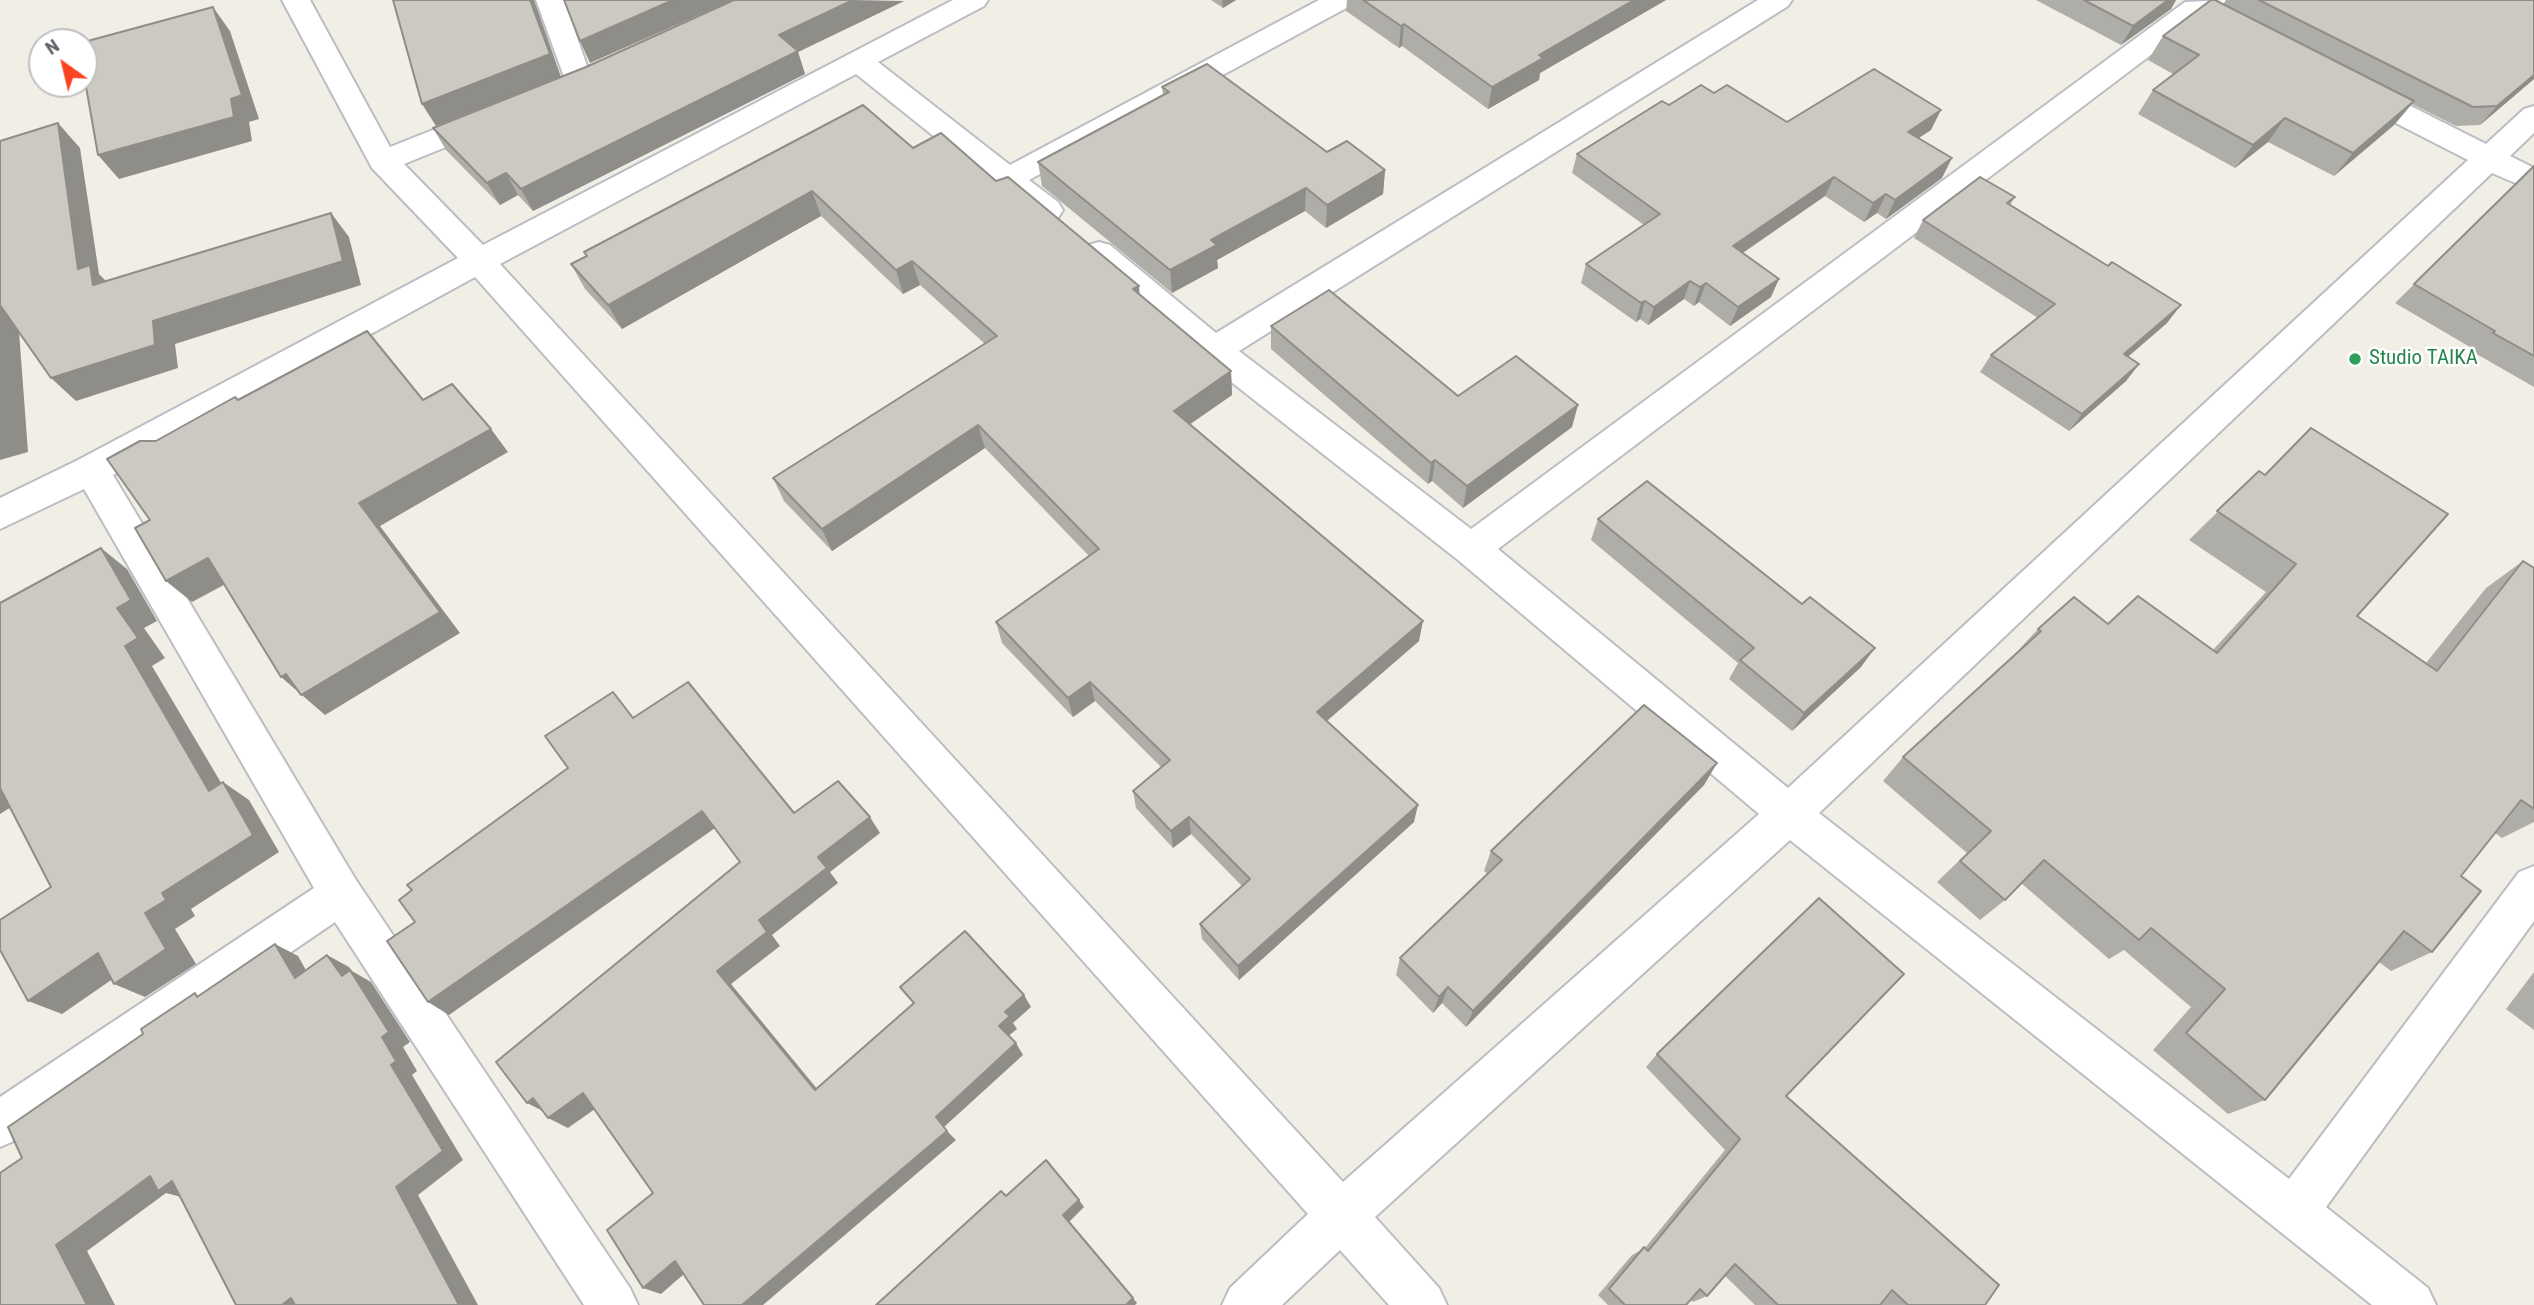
<!DOCTYPE html>
<html>
<head>
<meta charset="utf-8">
<style>
	body { margin:0 }
	#map { position:relative; width:2534px; height:1305px; overflow:hidden; background:#f1efe5; font-family:"Roboto Condensed",sans-serif }
	canvas { display:block }
	.north { position:absolute; left:28px; top:28px; width:70px; height:70px; box-sizing:border-box; background:#fff; border:2px solid #bec0c2; border-radius:50%; rotate:326deg; font-size:19px; font-weight:700; line-height:28px; text-align:center; color:#5d6167 }
	.north::after { content:''; display:block; margin:auto; width:24px; height:32px; background:#fb4421; clip-path:polygon(50% 0,100% 100%,50% 72%,0 100%) }
</style>
</head>
<body>
<div id="map">
<canvas width="2534" height="1305"></canvas>
<div class="north">N</div>
</div>
<script>
const c = document.querySelector('canvas').getContext('2d');
c.lineJoin = 'round';
function toPath(rows) {
  const path = new Path2D();
  for (const r of rows) {
    path.moveTo(r[0], r[1]);
    for (let i = 2; i < r.length; i += 2) path.lineTo(r[i], r[i + 1]);
  }
  return path;
}
function stroke(path, color, width, dash) {
  c.strokeStyle = color;
  c.lineWidth = width;
  c.lineCap = dash ? 'butt' : 'round';
  c.setLineDash(dash || []);
  c.stroke(path);
}
function paint(path, color) {
  c.fillStyle = color;
  c.fill(path, 'evenodd');
}
function write(font, color, halo, rows, align = 'center') {
  c.font = font + ' "Roboto Condensed",sans-serif';
  c.lineWidth = 5;
  c.setLineDash([]);
  c.textBaseline = 'middle';
  c.strokeStyle = halo;
  c.fillStyle = color;
  for (const [text, x, y, turn = 0] of rows) {
    c.save();
    c.translate(x, y);
    c.rotate((+turn || 0) * Math.PI / 180);
    c.textAlign = isNaN(turn) ? turn : align;
    if (halo) c.strokeText(text, 0, 0);
    c.fillText(text, 0, 0);
    c.restore();
  }
}
const minor = toPath([
	[282,0,310,0,390,147,478,112,488,109,498,112,503,119,498,126,404,164,483,245,953,0,988,0,984,6,878,62,1010,165,1319,0,1354,0,1350,6,1029,180,1058,202,1063,210,1058,218,1047,221,1036,218,856,74,500,264,1343,1182,1759,814,1458,560,1202,359,1088,261,1083,253,1088,245,1099,242,1110,245,1216,333,1758,0,1792,0,1788,6,1239,351,1471,529,2185,2,2226,0,2222,6,2205,14,1498,549,1788,788,2468,160,2345,97,2340,90,2345,83,2355,81,2365,83,2486,144,2524,109,2534,106,2534,133,2510,156,2534,168,2534,191,2492,173,1819,813,2289,1179,2519,872,2534,866,2534,921,2326,1207,2428,1288,2436,1305,2372,1305,1790,840,1375,1217,1439,1288,1447,1305,1389,1305,1340,1250,1282,1305,1222,1305,1230,1288,1308,1214,475,277,113,475,356,880,630,1288,638,1305,584,1305,335,922,16,1140,0,1147,0,1097,314,888,84,489,0,529,0,498,78,460,458,258,372,168,282,0],
	[536,0,564,0,587,66,600,80,596,87,586,89,576,87,564,77,536,0]
]);
const wall = toPath([
	[1211,0,1236,0,1223,8],
	[1347,0,1666,0,1540,73,1539,80,1488,109,1402,46,1399,48,1346,11],
	[2036,0,2176,0,2171,9,2121,45],
	[2226,0,2534,0,2534,79,2480,125,2456,126,2412,104,2394,125,2334,176,2268,142,2235,168,2138,114,2153,90,2173,74,2148,60,2163,36,2224,4],
	[904,1,798,52,805,74,533,211,518,195,500,205,446,150,433,128,586,67],
	[1162,87,1327,152,1385,170,1383,194,1326,228,1305,211,1217,260,1218,268,1172,293,1042,186,1038,162,1163,95],
	[1714,93,1787,122,1931,130,1918,138,1942,178,1886,219,1877,213,1864,222,1825,196,1743,253,1771,297,1730,326,1699,302,1694,306,1684,299,1648,325,1640,319,1636,322,1581,283,1586,264,1644,225,1572,173,1577,154,1669,105],
	[913,148,996,181,1139,294,1231,371,1232,395,1190,424,1419,641,1327,721,1414,822,1239,980,1202,939,1200,924,1242,886,1191,834,1173,848,1136,808,1133,791,1161,767,1095,701,1073,717,1002,643,996,622,1089,556,985,448,832,551,784,501,773,478,985,344,920,285,903,294,821,216,622,329,585,289,571,264,586,256,584,252],
	[2534,166,2534,387,2473,352,2475,350,2395,303],
	[2015,197,2010,205,2167,323,2128,357,2139,364,2126,381,2069,431,1980,372,1991,355,2038,318,1914,238,1923,220],
	[1271,326,1458,396,1572,427,1463,508,1432,481,1428,484,1271,349],
	[2259,471,2357,616,2426,663,2486,588,2523,561,2534,568,2534,822,2502,838,2495,833,2461,876,2432,952,2391,971,2379,962,2265,1100,2228,1114,2153,1050,2191,1007,2124,950,2109,959,2021,883,2005,900,1980,920,1937,882,1967,853,1883,781,1903,757,2014,655,2038,629,2108,624,2213,650,2266,592,2189,540],
	[1598,519,1861,667,1792,731,1729,679,1738,663,1591,540],
	[1717,763,1704,785,1466,1027,1442,1003,1433,1013,1396,975,1400,958,1488,874,1484,871,1491,851],
	[2534,972,2534,1030,2506,1009],
	[1657,1054,1786,1096,1985,1305,1881,1305,1880,1304,1880,1305,1755,1305,1725,1276,1707,1296,1693,1302,1691,1300,1686,1305,1608,1305,1598,1295,1632,1255,1645,1248,1725,1150,1646,1067]
]);
const shadedWall = toPath([
	[530,0,534,0,561,77,436,126,422,104],
	[673,0,733,0,590,63,580,41],
	[853,0,904,1,798,52,805,74,533,211,521,189,779,35],
	[1222,0,1236,0,1223,8],
	[1634,0,1666,0,1540,73,1539,80,1488,109,1492,87,1539,55],
	[2168,0,2176,0,2171,9,2121,45,2133,26],
	[213,7,230,31,259,119,249,122,252,141,119,179,98,155],
	[1404,24,1402,46,1399,48,1401,26],
	[2534,75,2534,79,2480,125,2497,106],
	[2414,101,2394,125,2334,176,2353,153],
	[1941,110,1931,130,1899,151,1908,132],
	[2285,118,2268,142,2235,168,2253,145],
	[58,123,80,148,99,274,114,289,116,309,78,269],
	[1952,158,1942,178,1886,219,1895,200],
	[1385,170,1383,194,1326,228,1327,205],
	[506,173,518,195,500,205,487,183],
	[1834,177,1825,196,1726,264,1733,246],
	[1306,188,1305,211,1217,260,1218,268,1172,293,1170,270,1211,240],
	[812,191,821,216,622,329,608,305],
	[1886,194,1877,213,1864,222,1873,203],
	[331,213,349,237,361,285,175,344,178,368,76,401,51,378,153,321],
	[912,261,920,285,903,294,896,270],
	[1779,279,1771,297,1730,326,1738,307],
	[1690,281,1684,299,1648,325,1654,307],
	[1706,283,1699,302,1694,306,1700,287],
	[1139,286,1141,311,1133,289],
	[0,301,18,318,28,452,0,460],
	[1645,301,1640,319,1636,322,1641,303],
	[2181,305,2167,323,2111,371,2124,354],
	[2139,364,2126,381,2069,431,2082,414],
	[1231,371,1232,395,1176,434,1174,411],
	[1578,405,1572,427,1463,508,1467,486],
	[978,425,985,448,832,551,822,529],
	[491,429,508,452,380,526,460,633,325,715,281,677,286,674,359,503],
	[1435,460,1432,481,1428,484,1431,463],
	[101,548,127,569,157,621,144,628,165,658,152,666,236,808,209,791,125,646,117,608],
	[208,558,233,580,192,602,166,581],
	[1423,621,1419,641,1315,731,1317,712],
	[1875,648,1861,667,1792,731,1804,713],
	[1090,682,1095,701,1073,717,1068,698],
	[1717,763,1704,785,1466,1027,1473,1011],
	[0,782,27,797,0,814],
	[223,782,249,800,279,852,191,909,195,916,175,929,196,964,145,997,114,984,145,913,162,893],
	[1418,805,1414,822,1239,980,1238,966],
	[702,811,715,828,449,1015,428,1002],
	[870,817,880,833,830,872,838,883,772,935,780,946,731,984,827,1101,815,1090,717,971,759,920,818,857],
	[1189,817,1191,834,1173,848,1171,831],
	[275,944,298,956,317,990,295,978],
	[98,953,130,967,62,1014,28,1001],
	[327,955,349,967,352,971,371,982,410,1042,403,1047,417,1071,412,1075,463,1160,418,1195,478,1305,459,1305,396,1187,391,1065,342,976],
	[1448,987,1442,1003,1433,1013,1439,997],
	[1024,995,1031,1007,1013,1023,1017,1029,1006,1038,999,1026,1005,1012],
	[1016,1043,1023,1055,944,1127,936,1117],
	[583,1093,602,1104,568,1128,548,1118],
	[533,1098,547,1113,527,1103],
	[947,1131,956,1140,763,1305,742,1305],
	[150,1176,172,1181,185,1198,166,1193,87,1251,115,1305,87,1305,56,1245],
	[1079,1200,1084,1207,1068,1223,1063,1215],
	[675,1261,692,1267,661,1294,643,1288],
	[291,1298,313,1305,282,1305],
	[1133,1298,1137,1303,1135,1305,1126,1305]
]);
const building = toPath([
	[393,0,530,0,550,54,422,104,393,0],
	[564,0,673,0,580,41,564,0],
	[734,0,853,0,779,35,798,51,521,189,506,173,487,183,433,128,586,67,734,0],
	[1363,0,1634,0,1539,55,1543,58,1492,87,1404,24,1401,26,1363,0],
	[2084,0,2168,0,2133,26,2084,0],
	[2211,0,2215,0,2414,101,2353,153,2285,118,2253,145,2153,90,2199,55,2163,36,2211,0],
	[2259,0,2534,0,2534,75,2497,106,2473,107,2259,0],
	[213,7,242,95,231,99,234,117,98,155,84,75,84,42,213,7],
	[1207,64,1327,152,1347,141,1385,170,1327,205,1306,188,1211,240,1217,245,1170,270,1038,162,1169,92,1162,87,1207,64],
	[1874,69,1941,110,1908,132,1952,158,1895,200,1886,194,1873,203,1834,177,1733,246,1779,279,1738,307,1706,283,1700,287,1690,281,1654,307,1645,301,1641,303,1586,264,1660,214,1577,154,1662,101,1669,105,1701,85,1714,93,1727,85,1787,122,1874,69],
	[863,105,913,148,941,133,996,181,1008,177,1139,286,1133,289,1231,371,1174,411,1423,621,1317,712,1418,805,1238,966,1200,924,1250,879,1189,817,1171,831,1133,791,1170,760,1090,682,1068,698,996,622,1099,549,978,425,822,529,773,478,997,336,912,261,896,270,812,191,608,305,571,264,587,256,584,252,863,105],
	[58,123,78,269,90,265,93,285,331,213,343,261,153,321,155,345,51,378,0,305,0,141,58,123],
	[2534,166,2534,356,2493,333,2495,331,2414,284,2534,166],
	[1980,177,2015,197,2007,203,2108,266,2112,262,2181,305,2124,354,2139,364,2082,414,1991,355,2055,304,1923,220,1980,177],
	[1329,290,1458,396,1516,356,1578,405,1467,486,1435,460,1431,463,1271,326,1329,290],
	[367,331,423,400,452,384,491,429,359,503,440,612,301,695,286,674,281,677,208,558,166,581,135,528,150,520,107,459,140,441,156,441,235,397,238,400,367,331],
	[2311,428,2448,514,2357,616,2437,671,2523,561,2534,568,2534,809,2521,800,2461,876,2481,891,2432,952,2404,931,2265,1100,2186,1033,2225,989,2151,928,2139,940,2044,860,2005,900,1960,861,1991,831,1903,757,2041,631,2038,629,2074,597,2108,624,2138,596,2217,653,2296,564,2217,511,2259,471,2265,475,2311,428],
	[1647,481,1802,604,1810,597,1875,648,1804,713,1740,660,1754,648,1598,519,1647,481],
	[101,548,131,600,117,608,138,638,125,646,209,791,223,782,253,835,162,893,166,900,145,913,166,949,114,984,98,953,28,1001,0,950,0,920,51,887,0,788,0,603,101,548],
	[688,682,794,813,838,781,870,817,818,857,827,868,759,920,767,932,717,971,815,1090,914,1003,900,987,965,931,1024,995,1005,1012,1010,1016,999,1026,1016,1043,936,1117,947,1131,742,1305,704,1305,675,1261,643,1288,607,1230,653,1193,583,1093,548,1118,533,1098,527,1103,496,1062,740,862,702,811,428,1002,387,941,415,922,399,900,412,890,407,885,568,768,545,736,613,692,633,718,688,682],
	[1644,705,1717,763,1473,1011,1448,987,1439,997,1400,958,1502,860,1491,851,1644,705],
	[1819,898,1904,974,1786,1096,1999,1285,1985,1305,1908,1305,1892,1290,1880,1305,1778,1305,1735,1264,1707,1296,1700,1289,1686,1305,1625,1305,1609,1289,1644,1247,1648,1251,1740,1139,1657,1054,1819,898],
	[275,944,295,978,327,955,342,976,350,970,389,1032,382,1037,396,1061,391,1065,443,1151,396,1187,459,1305,295,1305,291,1298,282,1305,236,1305,172,1181,158,1191,150,1176,56,1245,87,1305,0,1305,0,1173,22,1158,8,1127,143,1034,141,1029,195,993,197,997,275,944],
	[1046,1160,1079,1200,1063,1215,1133,1298,1126,1305,876,1305,1001,1191,1006,1196,1046,1160]
]);
const markers = [
	[2355,359,7,"#2e9e5b"]
];
const leisureNames = [
	["Studio TAIKA",2369,359]
];
stroke(minor, '#babdc2', 4);
paint(minor, '#fff');
paint(wall, '#afada7');
paint(shadedWall, '#8f8d88');
paint(building, '#ccc9c2');
stroke(building, '#8f8d88', 2);
for (const [x, y, r, color] of markers) {
  const dot = new Path2D();
  dot.arc(x, y, r, 0, 2 * Math.PI);
  c.fillStyle = color;
  c.fill(dot);
  stroke(dot, '#fff', 2.5);
}
write('21px', '#27864d', '#fff', leisureNames, 'left');
</script>
</body>
</html>
